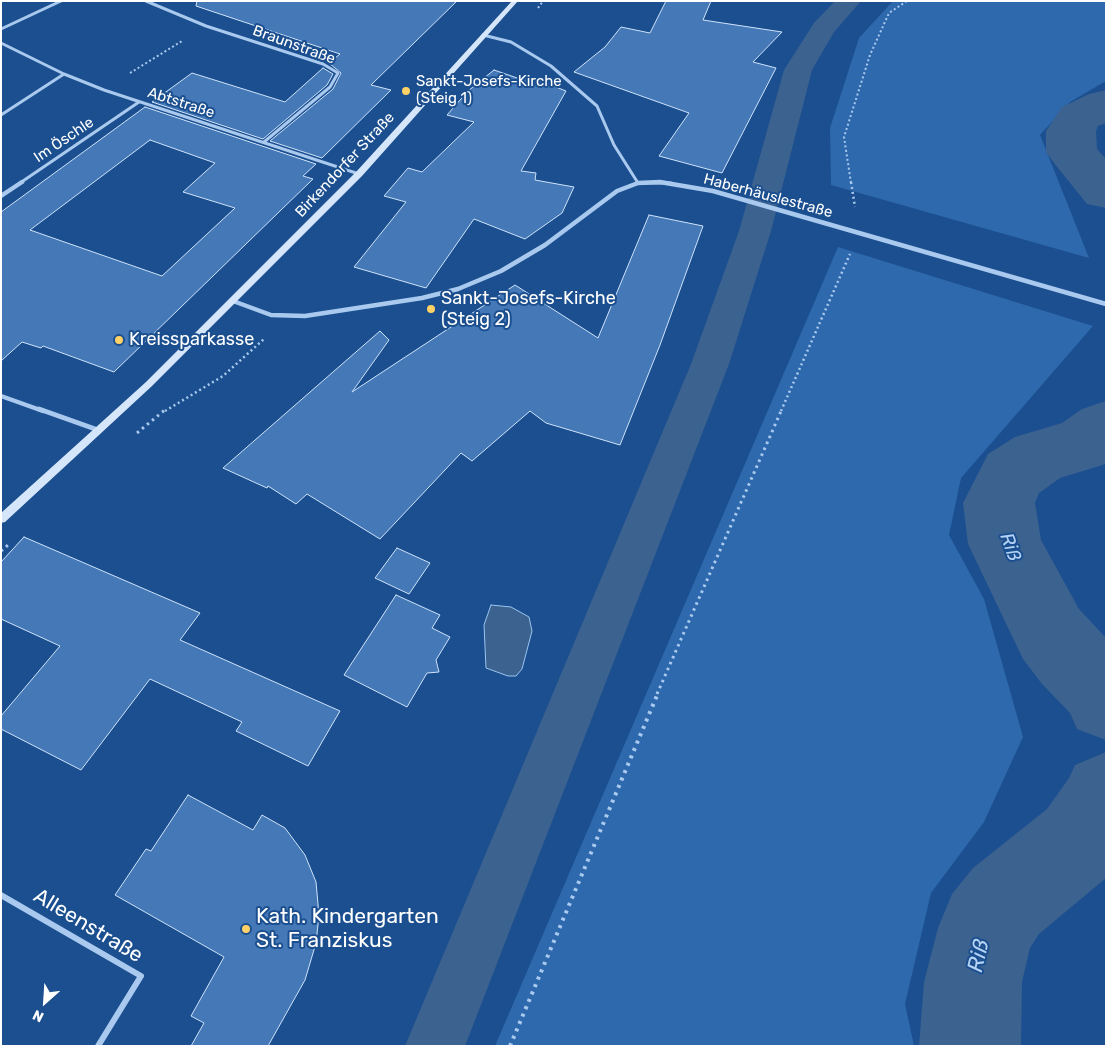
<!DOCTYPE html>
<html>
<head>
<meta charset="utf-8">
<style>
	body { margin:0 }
	#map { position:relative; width:1107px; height:1047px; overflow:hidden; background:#1b4f8f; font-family:Rubik,sans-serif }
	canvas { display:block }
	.frame { position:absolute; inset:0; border:2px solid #fff; pointer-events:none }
	.north { position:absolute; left:20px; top:977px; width:50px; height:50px; -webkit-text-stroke:4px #1b4f8f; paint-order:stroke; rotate:206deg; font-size:14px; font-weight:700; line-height:20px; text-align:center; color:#fff }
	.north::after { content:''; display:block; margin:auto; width:18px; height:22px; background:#fff; clip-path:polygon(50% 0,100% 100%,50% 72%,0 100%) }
</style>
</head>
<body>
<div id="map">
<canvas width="1107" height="1047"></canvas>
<div class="frame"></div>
<div class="north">N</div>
</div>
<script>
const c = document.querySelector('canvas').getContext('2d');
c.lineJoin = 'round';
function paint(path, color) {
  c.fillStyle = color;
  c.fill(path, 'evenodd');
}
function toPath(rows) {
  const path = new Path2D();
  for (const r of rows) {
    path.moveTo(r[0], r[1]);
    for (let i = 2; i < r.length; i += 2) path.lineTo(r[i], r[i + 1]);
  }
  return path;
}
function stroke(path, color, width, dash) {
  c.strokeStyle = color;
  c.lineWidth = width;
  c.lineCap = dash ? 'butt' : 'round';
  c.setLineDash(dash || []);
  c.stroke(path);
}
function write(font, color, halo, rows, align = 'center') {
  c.font = font + ' Rubik,sans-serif';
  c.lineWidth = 4;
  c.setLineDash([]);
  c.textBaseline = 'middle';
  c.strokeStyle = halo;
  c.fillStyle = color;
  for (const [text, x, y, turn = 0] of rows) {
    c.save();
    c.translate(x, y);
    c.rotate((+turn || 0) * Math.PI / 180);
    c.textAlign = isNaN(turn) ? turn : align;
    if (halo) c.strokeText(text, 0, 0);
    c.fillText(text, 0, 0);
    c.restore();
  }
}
const green = toPath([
	[893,1,1106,1,1106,81,1070,102,1040,135,1089,258,831,185,830,128,859,38],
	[838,247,1093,326,961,478,949,535,984,599,1023,737,984,822,931,893,905,1004,914,1046,495,1046]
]);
const water = toPath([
	[491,605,511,607,529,617,532,631,522,669,516,676,508,676,486,668,484,625,491,605]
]);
const canal = toPath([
	[835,1,861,1,834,32,812,70,771,231,729,364,465,1046,405,1046,691,364,739,231,784,70,814,23,835,1]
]);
const river = toPath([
	[1106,90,1106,123,1098,126,1096,131,1097,149,1106,159,1106,208,1087,204,1054,163,1046,152,1046,131,1062,107,1089,94,1106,90],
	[1106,401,1106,464,1060,478,1039,493,1035,503,1041,540,1079,609,1106,638,1106,740,1077,729,1070,713,1042,684,1023,659,968,544,963,503,988,454,1015,437,1062,423,1082,409,1106,401],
	[1106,752,1106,878,1039,934,1030,948,1022,982,1021,1046,919,1046,924,982,938,928,952,894,973,868,1047,809,1069,778,1075,765,1106,752]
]);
const building = toPath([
	[197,1,457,1,371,85,391,90,322,158,270,141,333,89,341,73,329,63,340,54,196,6,197,1],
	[666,1,711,1,703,20,782,32,753,62,776,68,722,173,659,156,689,113,574,72,605,47,621,27,650,33,666,1],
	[323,68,333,74,327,85,263,139,152,102,192,73,285,102,323,68],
	[494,70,520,79,526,75,566,91,521,171,536,173,535,180,574,187,562,213,525,239,474,219,426,288,354,267,406,202,384,196,408,168,422,172,474,122,447,115,468,91,494,70],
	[145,107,316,164,303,176,313,179,114,372,43,346,41,348,22,342,1,361,1,212,145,107],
	[150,140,215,163,183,192,235,208,162,276,30,230,150,140],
	[649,215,703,226,660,345,620,445,546,423,530,411,472,461,461,453,380,539,307,494,296,504,268,486,267,488,223,468,380,331,389,340,352,392,515,285,598,338,649,215],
	[24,537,200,613,180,640,340,711,308,766,236,731,242,722,150,679,81,770,1,729,1,716,60,646,1,619,1,562,24,537],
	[397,548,430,563,409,594,375,578,397,548],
	[396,595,440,615,432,628,450,637,436,660,439,672,427,673,407,707,344,675,396,595],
	[188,795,253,830,262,815,285,828,305,855,316,882,319,915,316,943,305,980,268,1046,191,1046,204,1023,191,1016,224,957,115,895,146,849,151,851,188,795]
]);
const pathFar3 = toPath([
	[538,8,543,1],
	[130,73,182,41],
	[851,183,844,137,870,55,889,13,907,1]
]);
const pathFar2 = toPath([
	[851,182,855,207],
	[165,411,223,376,264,339],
	[781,411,850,254]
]);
const pathFar1 = toPath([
	[137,433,166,409],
	[1,551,8,545],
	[657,694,782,409]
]);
const path = toPath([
	[510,1046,658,693]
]);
const streetFar3 = toPath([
	[146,1,206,26,323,64,338,73,330,87,264,142],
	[1,29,61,1],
	[483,35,511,42,551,66,597,106,614,145,638,183],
	[1,43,64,74,104,90,359,174],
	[1,115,64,74],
	[20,183,139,102],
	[638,183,671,183]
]);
const streetFar2 = toPath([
	[1,196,22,182],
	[233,301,271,315,305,316,422,298,458,289,501,271,545,245,617,191,638,183,660,182,713,191,1106,304],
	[1,396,43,411]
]);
const streetFar1 = toPath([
	[39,409,98,430]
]);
const street = toPath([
	[1,895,141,976,98,1046]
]);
const secondary = toPath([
	[512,1,518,1,362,176,152,386,5,522,1,523,1,513,146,382,356,172,512,1]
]);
const markers = [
	[406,91,5,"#ffd166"],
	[431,309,5,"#ffd166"],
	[119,340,5,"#ffd166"],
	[246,929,5,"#ffd166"]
];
const farStreetnames = [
	["Braunstraße",294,45,20],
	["Abtstraße",181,103,18],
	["Im Öschle",64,140,-34],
	["Birkendorfer Straße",345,165,-47],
	["Haberhäuslestraße",768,196,15]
];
const farPoinames = [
	["Sankt-Josefs-Kirche",416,82],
	["(Steig 1)",416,99]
];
const poiNames = [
	["Sankt-Josefs-Kirche",441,299],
	["(Steig 2)",441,320],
	["Kreissparkasse",129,340]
];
const waterNames = [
	["Riß",1010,547,70]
];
const nearPoinames = [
	["Kath. Kindergarten",256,917],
	["St. Franziskus",256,941]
];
const nearStreetnames = [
	["Alleenstraße",88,926,31]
];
const nearWaternames = [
	["Riß",979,956,-77]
];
paint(green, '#2e69ad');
paint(water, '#3c6290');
stroke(water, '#9cc4f0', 1);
paint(canal, '#3c6290');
paint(river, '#3c6290');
paint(building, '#4478b7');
stroke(building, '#cfe3fa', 1);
stroke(pathFar3, '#a9c9ee', 2, [2, 2.5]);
stroke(pathFar2, '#a9c9ee', 2.5, [2, 3]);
stroke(pathFar1, '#a9c9ee', 3, [2.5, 4]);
stroke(path, '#a9c9ee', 4, [3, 5]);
stroke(streetFar3, '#a9c9ee', 3);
stroke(streetFar2, '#a9c9ee', 4.5);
stroke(streetFar1, '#a9c9ee', 5);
stroke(street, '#a9c9ee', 6);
paint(secondary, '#d6e6fa');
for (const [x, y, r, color] of markers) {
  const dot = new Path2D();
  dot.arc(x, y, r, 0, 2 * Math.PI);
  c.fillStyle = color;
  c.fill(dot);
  stroke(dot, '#1b4f8f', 2);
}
write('15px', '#fff', '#1b4f8f', farStreetnames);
write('15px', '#fff', '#1b4f8f', farPoinames, 'left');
write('18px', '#fff', '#1b4f8f', poiNames, 'left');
write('italic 19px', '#b5d3f5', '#1b4f8f', waterNames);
write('21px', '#fff', '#1b4f8f', nearPoinames, 'left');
write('21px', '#fff', '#1b4f8f', nearStreetnames);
write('italic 22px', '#b5d3f5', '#1b4f8f', nearWaternames);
</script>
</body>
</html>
